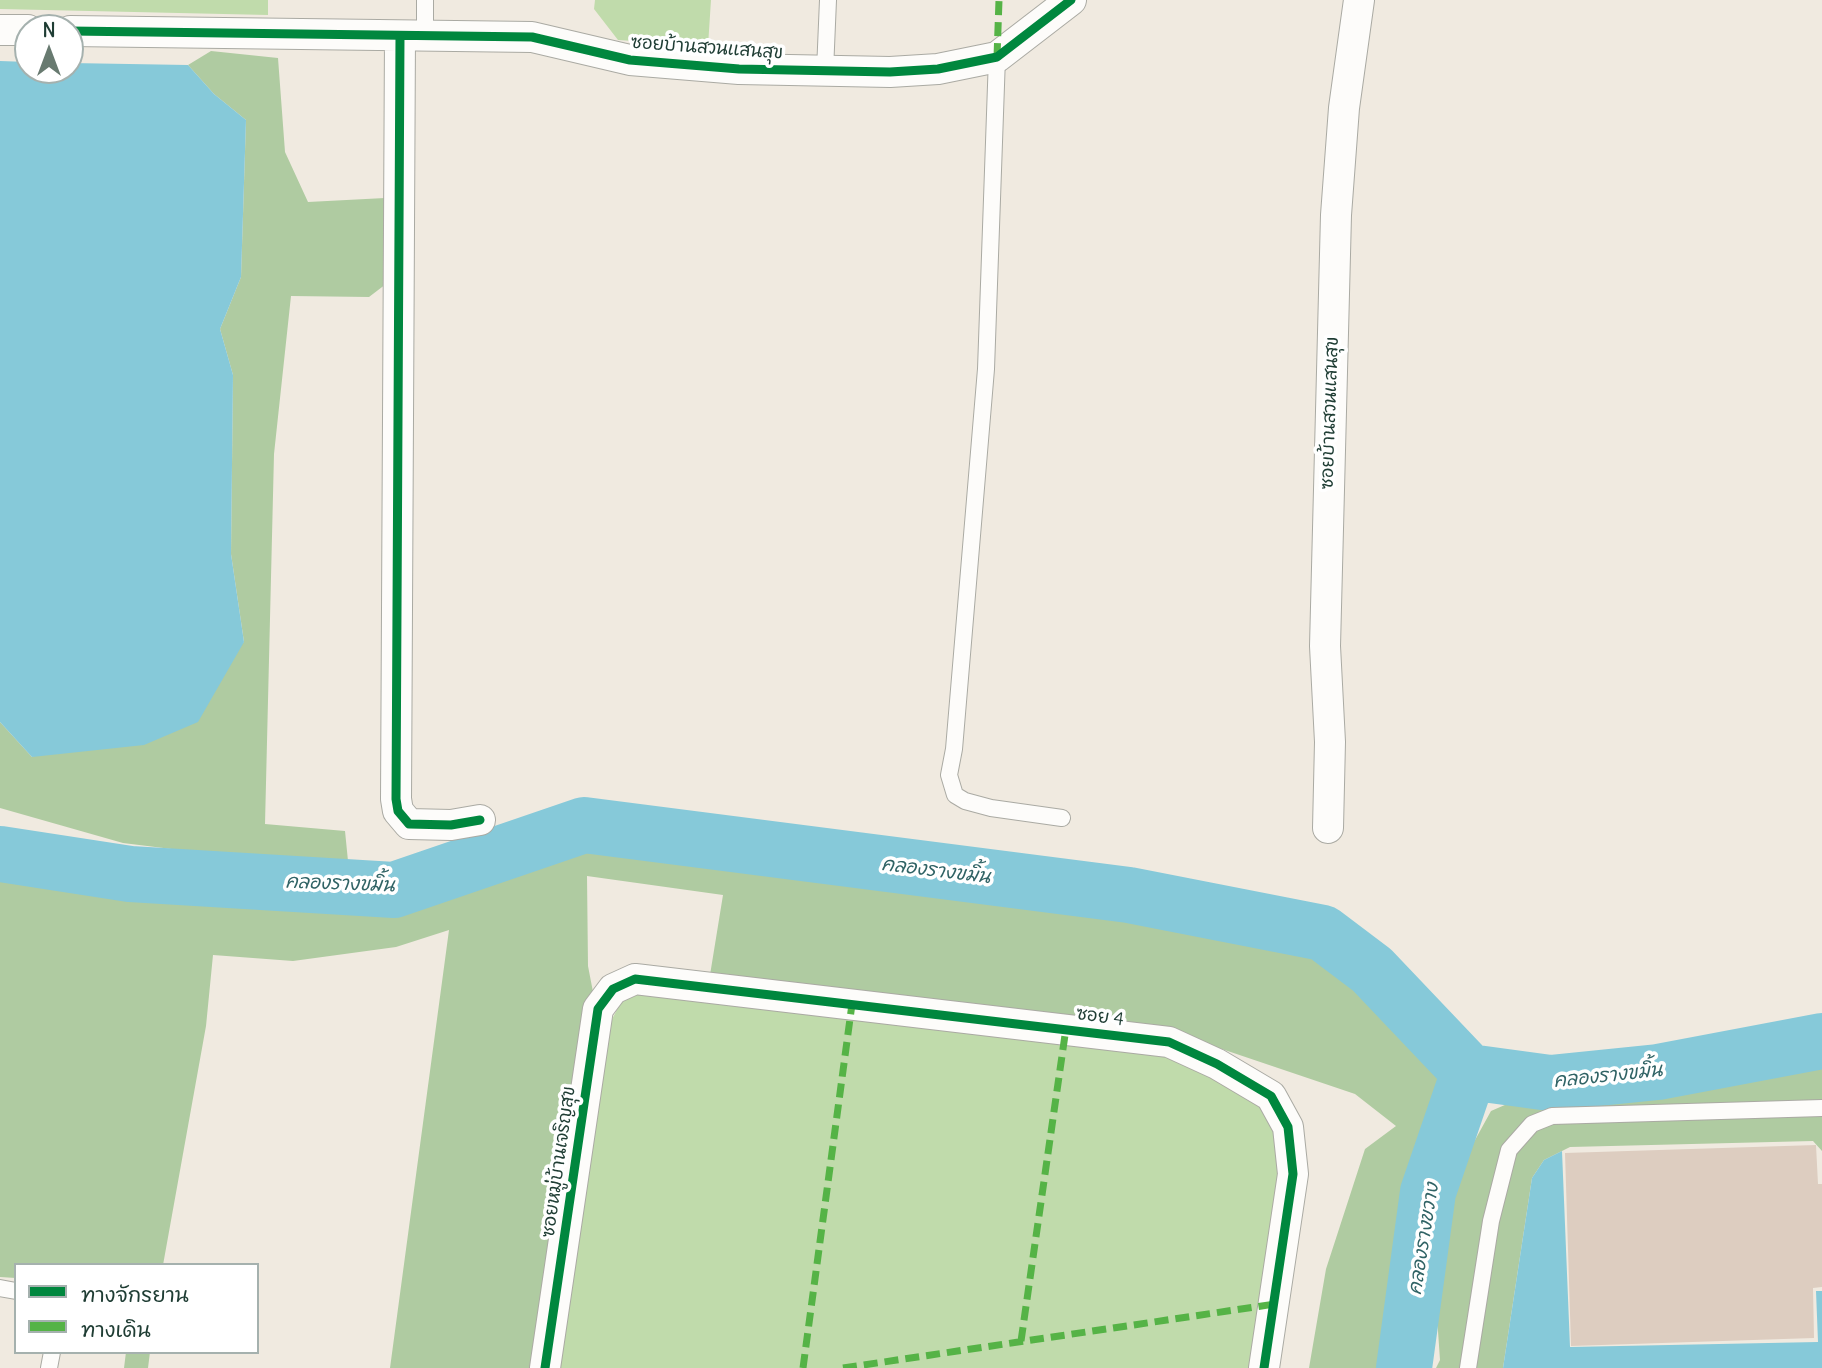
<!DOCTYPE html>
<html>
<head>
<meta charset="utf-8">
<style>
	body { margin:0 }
	#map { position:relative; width:1822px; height:1368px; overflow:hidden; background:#f0eae0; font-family:Delius,"Playpen Sans Thai",sans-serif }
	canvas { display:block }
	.legend { position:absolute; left:14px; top:1263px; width:245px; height:91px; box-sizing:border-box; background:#fff; border:2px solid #a5b1ae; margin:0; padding:9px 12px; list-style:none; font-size:21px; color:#1f3d34 }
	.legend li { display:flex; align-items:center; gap:14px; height:35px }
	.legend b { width:35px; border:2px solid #a5b1ae }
	.north { position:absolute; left:14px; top:14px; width:70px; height:70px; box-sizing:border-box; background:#fff; border:2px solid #a5b1ae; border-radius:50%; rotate:0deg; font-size:19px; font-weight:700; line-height:28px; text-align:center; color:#1f3d34 }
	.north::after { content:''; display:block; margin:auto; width:24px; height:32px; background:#687a70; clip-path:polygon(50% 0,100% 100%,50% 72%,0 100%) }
</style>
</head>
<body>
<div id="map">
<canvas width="1822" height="1368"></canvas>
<ul class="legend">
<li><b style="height:9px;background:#00873e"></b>ทางจักรยาน</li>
<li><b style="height:9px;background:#55b346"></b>ทางเดิน</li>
</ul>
<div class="north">N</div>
</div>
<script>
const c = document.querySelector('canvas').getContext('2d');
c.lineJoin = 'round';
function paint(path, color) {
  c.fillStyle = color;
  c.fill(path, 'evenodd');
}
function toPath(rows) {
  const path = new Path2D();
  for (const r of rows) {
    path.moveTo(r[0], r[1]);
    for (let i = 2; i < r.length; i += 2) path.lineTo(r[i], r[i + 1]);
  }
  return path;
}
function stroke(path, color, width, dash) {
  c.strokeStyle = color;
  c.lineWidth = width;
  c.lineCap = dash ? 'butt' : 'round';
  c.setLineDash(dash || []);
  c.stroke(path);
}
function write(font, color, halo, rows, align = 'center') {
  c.font = font + ' Delius,"Playpen Sans Thai",sans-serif';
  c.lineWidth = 7;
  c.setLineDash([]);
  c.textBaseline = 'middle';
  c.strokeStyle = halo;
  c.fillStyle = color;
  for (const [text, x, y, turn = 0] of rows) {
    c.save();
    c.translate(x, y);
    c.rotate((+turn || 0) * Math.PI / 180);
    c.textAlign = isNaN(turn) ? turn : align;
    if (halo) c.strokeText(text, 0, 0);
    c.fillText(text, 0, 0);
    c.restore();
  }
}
const green = toPath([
	[0,0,268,0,268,15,0,9],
	[595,0,711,0,708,46,618,40,594,9],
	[644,992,1160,1050,1260,1099,1280,1133,1283,1185,1254,1368,560,1368,608,1027,621,1002]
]);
const forest = toPath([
	[211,51,278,58,285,152,308,202,385,198,386,284,369,297,291,296,274,454,265,824,345,831,349,871,123,843,0,808,0,722,32,757,244,642,231,554,233,375,220,329,241,277,246,120,214,94,188,65],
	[585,839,690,846,1097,902,1315,946,1409,1021,1444,1070,1438,1130,1398,1368,1309,1368,1326,1269,1365,1149,1396,1126,1355,1094,1201,1042,710,975,723,895,587,876,588,966,593,992,531,1368,390,1368,449,930,396,947,293,961,213,955,206,1026,163,1265,16,1265,16,1278,0,1277,0,878,226,888,260,900,347,903,429,898],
	[1822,1051,1822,1151,1813,1141,1570,1147,1544,1160,1532,1178,1503,1368,1436,1368,1440,1360,1432,1244,1442,1200,1491,1111,1530,1094,1705,1080],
	[126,1352,150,1352,148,1368,124,1368]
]);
const water = toPath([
	[0,61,28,62,28,70,70,70,70,63,188,65,214,94,246,120,241,277,220,329,233,375,231,554,244,642,198,722,144,745,32,757,0,722],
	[1562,1151,1570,1347,1818,1342,1816,1291,1822,1291,1822,1368,1503,1368,1532,1178,1544,1160]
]);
const river = toPath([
	[0,854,130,874,394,890,584,825,1129,895,1323,933,1372,970,1469,1072,1550,1083,1658,1072,1822,1041],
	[1404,1368,1428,1192,1469,1072]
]);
const building = toPath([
	[1816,1145,1818,1184,1822,1184,1822,1287,1813,1288,1814,1338,1571,1346,1565,1153]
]);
const service = toPath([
	[425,37,425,0],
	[997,57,986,369,954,749,949,775,955,795,965,801,991,808,1062,818],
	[825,71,828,0],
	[0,1288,16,1291],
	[49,1368,52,1352],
	[1468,1368,1491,1221,1509,1150,1532,1124,1552,1116,1822,1108]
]);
const minor = toPath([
	[0,30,28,30],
	[70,31,532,37,630,60,739,69,890,72,938,69,997,57,1071,0],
	[400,36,396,799,398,811,409,824,451,825,480,820],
	[1328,828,1330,742,1325,646,1336,215,1344,108,1359,0],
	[545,1368,598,1009,613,989,635,979,1169,1042,1217,1064,1271,1096,1288,1127,1293,1174,1264,1368]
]);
const quiet = toPath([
	[997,57,999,0],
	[1021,1341,1066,1028],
	[803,1368,852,1004],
	[843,1368,1275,1304]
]);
const cycleway = toPath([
	[70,31,532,37,630,60,739,69,890,72,938,69,997,57,1071,0],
	[400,36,396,799,398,811,409,824,451,825,480,820],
	[545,1368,598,1009,613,989,635,979,1169,1042,1217,1064,1271,1096,1288,1127,1293,1174,1264,1368]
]);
const streetNames = [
	["ซอยบ้านสวนแสนสุข",707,48,4],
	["ซอยบ้านสวนแสนสุข",1330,413,-88],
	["ซอย 4",1100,1017,8],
	["ซอยหมู่บ้านเจริญสุข",559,1162,-82]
];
const waterNames = [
	["คลองรางขมิ้น",936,871,7],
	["คลองรางขมิ้น",340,884,2],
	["คลองรางขมิ้น",1608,1076,-6],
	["คลองรางขวาง",1424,1239,-81]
];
paint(green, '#c0dbab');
paint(forest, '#afcba1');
paint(water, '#86c9d9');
stroke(river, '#86c9d9', 56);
paint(building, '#ddcdc0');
stroke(service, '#aaaaa3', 18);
stroke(minor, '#aaaaa3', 32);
stroke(service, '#fdfcfa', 16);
stroke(minor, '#fdfcfa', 30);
stroke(quiet, '#55b346', 7, [14, 7]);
stroke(cycleway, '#00873e', 9);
write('18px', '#1f3d34', '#fff', streetNames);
write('italic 19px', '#306365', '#fff', waterNames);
</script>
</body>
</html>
